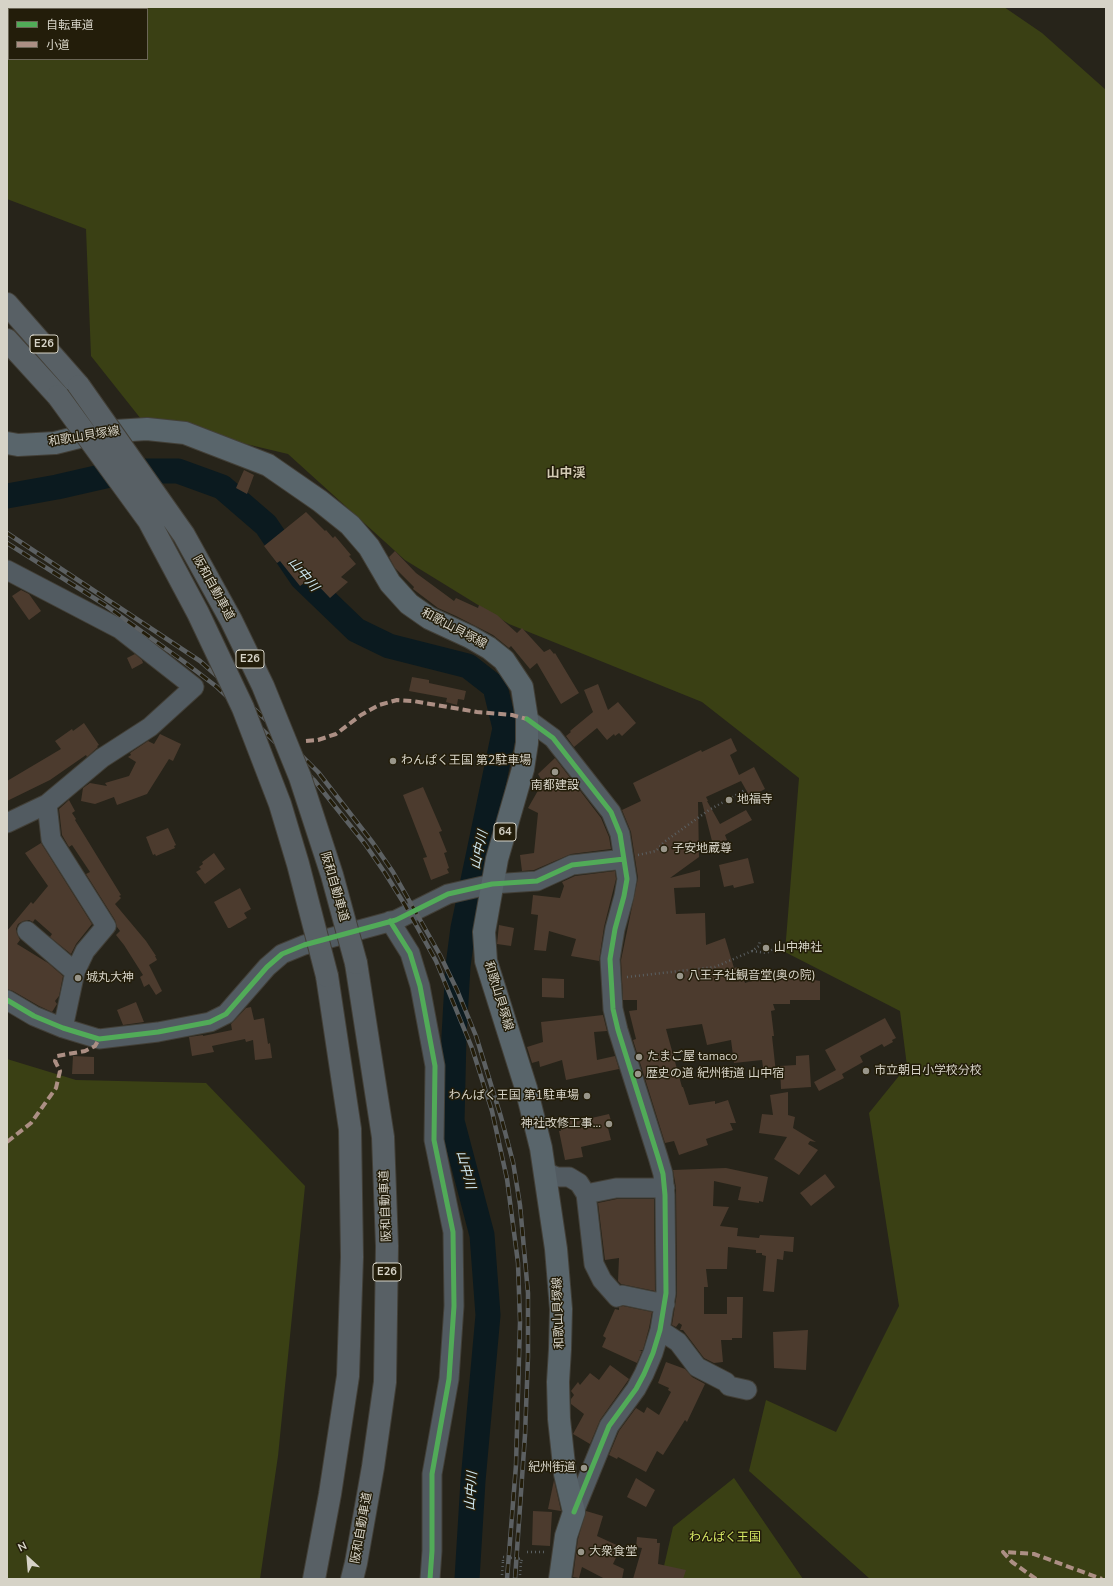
<!DOCTYPE html>
<html>
<head>
<meta charset="utf-8">
<style>
	body { margin:0 }
	#map { position:relative; width:1113px; height:1586px; overflow:hidden; background:#27241a; font-family:"Nunito Sans","Noto Sans JP",sans-serif }
	canvas { display:block }
	.frame { position:absolute; inset:0; border:8px solid #d6d3c7; pointer-events:none }
	.legend { position:absolute; left:8px; top:8px; width:140px; height:52px; box-sizing:border-box; background:#231d0a; border:1px solid #6b6656; margin:0; padding:5px 7px; list-style:none; font-size:12px; color:#d6d3c7 }
	.legend li { display:flex; align-items:center; gap:8px; height:20px }
	.legend b { width:20px; border:1px solid #6b6656 }
	.north { position:absolute; left:8px; top:1538px; width:40px; height:40px; -webkit-text-stroke:3px #231d0a; paint-order:stroke; rotate:334deg; font-size:11px; font-weight:700; line-height:16px; text-align:center; color:#d6d3c7 }
	.north::after { content:''; display:block; margin:auto; width:14px; height:18px; background:#d6d3c7; clip-path:polygon(50% 0,100% 100%,50% 72%,0 100%) }
</style>
</head>
<body>
<div id="map">
<canvas width="1113" height="1586"></canvas>
<div class="frame"></div>
<ul class="legend">
<li><b style="height:5px;background:#51ab58"></b>自転車道</li>
<li><b style="height:5px;background:#ac8f84"></b>小道</li>
</ul>
<div class="north">N</div>
</div>
<script>
const c = document.querySelector('canvas').getContext('2d');
c.lineJoin = 'round';
function paint(path, color) {
  c.fillStyle = color;
  c.fill(path, 'evenodd');
}
function toPath(rows) {
  const path = new Path2D();
  for (const r of rows) {
    path.moveTo(r[0], r[1]);
    for (let i = 2; i < r.length; i += 2) path.lineTo(r[i], r[i + 1]);
  }
  return path;
}
function stroke(path, color, width, dash) {
  c.strokeStyle = color;
  c.lineWidth = width;
  c.lineCap = dash ? 'butt' : 'round';
  c.setLineDash(dash || []);
  c.stroke(path);
}
function write(font, color, halo, rows, align = 'center') {
  c.font = font + ' "Nunito Sans","Noto Sans JP",sans-serif';
  c.lineWidth = 3;
  c.setLineDash([]);
  c.textBaseline = 'middle';
  c.strokeStyle = halo;
  c.fillStyle = color;
  for (const [text, x, y, turn = 0] of rows) {
    c.save();
    c.translate(x, y);
    c.rotate((+turn || 0) * Math.PI / 180);
    c.textAlign = isNaN(turn) ? turn : align;
    if (halo) c.strokeText(text, 0, 0);
    c.fillText(text, 0, 0);
    c.restore();
  }
}
const green = toPath([
	[7,7,1004,7,1042,33,1106,90,1106,1579,870,1579,749,1471,766,1400,836,1432,899,1306,869,1113,907,1066,900,1011,785,952,799,778,702,702,509,624,405,560,288,454,141,419,91,356,86,229,7,199],
	[9,9,147,9,147,59,9,59],
	[7,1059,76,1080,206,1083,305,1186,278,1456,260,1579,7,1579],
	[734,1478,803,1579,661,1579,673,1527]
]);
const river = toPath([
	[7,496,57,487,127,471,178,471,222,487,266,525,302,578,356,630,389,646,468,666,495,687,505,728,463,928,458,966,454,1036,452,1121,482,1235,488,1315,473,1481,467,1579]
]);
const building = toPath([
	[244,470,254,475,247,494,236,488],
	[306,512,325,531,326,530,333,538,335,536,351,555,349,556,356,564,341,577,348,582,330,598,311,578,300,586,280,561,277,563,264,546],
	[395,551,416,573,454,601,456,598,478,608,479,605,497,615,517,633,522,628,544,652,550,649,554,654,555,653,579,693,561,704,537,663,530,669,511,646,509,648,493,635,456,616,438,608,413,589,414,587,395,568,389,557],
	[21,590,29,594,41,611,29,620,12,596],
	[135,654,142,660,143,663,132,669,127,658],
	[412,677,429,680,429,683,466,691,464,700,458,699,457,705,446,702,447,698,409,691],
	[598,684,608,710,618,702,636,723,622,736,619,733,615,736,614,734,607,740,597,728,574,747,566,736,571,732,570,731,593,712,584,690],
	[84,723,99,745,97,746,98,747,87,757,86,755,50,780,7,801,7,781,61,749,55,741,72,729,73,731],
	[160,734,181,744,173,761,169,759,147,794,117,805,114,797,95,804,81,801,83,788,90,783,107,786,105,783,129,776,136,762,128,757,131,755,130,753,148,741,154,744],
	[731,738,737,751,730,755,739,775,754,767,765,789,750,797,741,781,706,797,708,801,707,801,720,824,746,810,752,820,725,835,727,840,713,845,702,802,698,802,699,857,670,878,700,870,700,887,674,888,676,914,705,913,706,945,725,938,734,968,738,967,739,972,741,972,745,983,760,978,776,976,789,976,820,981,820,1000,790,1000,790,1004,773,1004,775,1010,771,1011,774,1036,772,1036,776,1073,764,1074,762,1060,734,1063,731,1040,707,1045,702,1024,666,1029,682,1087,683,1087,689,1105,715,1101,715,1104,728,1100,736,1123,730,1123,733,1130,706,1139,708,1145,679,1155,674,1141,665,1143,633,1040,636,1039,629,1011,637,1010,637,1000,623,1000,621,960,638,878,631,832,622,810,641,801,633,783,701,750,702,752],
	[555,758,601,818,609,837,611,849,571,854,534,870,522,871,520,855,534,853,538,813,528,808,540,787,537,783,541,779,538,774],
	[423,787,442,831,439,832,447,852,444,853,449,868,447,869,449,873,431,880,423,858,427,857,403,795],
	[69,800,75,811,72,813,76,819,75,820,121,895,119,896,121,898,115,904,146,941,156,956,155,956,157,960,149,965,162,991,156,995,149,984,144,987,140,977,143,975,124,945,116,935,120,931,117,927,115,920,86,874,90,872,72,845,69,847,62,835,59,809],
	[168,828,176,845,174,846,175,848,156,856,155,854,153,855,146,837],
	[41,843,92,924,76,944,71,954,50,937,52,934,35,919,33,922,29,920,23,921,18,924,16,929,17,934,20,940,17,944,48,963,63,976,59,996,55,1001,57,1004,52,1012,39,1006,13,991,7,989,7,931,31,902,33,904,48,886,25,853],
	[214,853,225,869,205,884,196,872,201,869,199,867,203,864,202,862],
	[748,858,754,883,734,888,733,885,724,887,719,865],
	[615,871,616,879,604,927,599,961,571,956,576,939,549,931,546,951,534,950,538,915,531,914,533,895,560,898,564,886,562,882,575,876],
	[240,888,251,909,244,913,247,918,230,928,228,928,214,902],
	[499,925,514,928,511,946,497,944],
	[542,978,564,979,564,998,542,997],
	[136,1002,144,1022,123,1025,117,1010],
	[251,1007,254,1020,264,1018,268,1044,270,1043,272,1058,255,1060,253,1040,246,1042,245,1039,212,1046,214,1052,192,1056,189,1037,203,1035,203,1036,232,1030,231,1024,246,1008],
	[603,1015,607,1031,594,1032,597,1060,615,1056,619,1069,566,1080,562,1060,540,1067,539,1061,532,1063,527,1047,543,1042,541,1022],
	[885,1018,896,1038,892,1040,893,1042,884,1047,882,1044,860,1056,863,1062,842,1074,844,1078,819,1091,814,1082,836,1070,825,1050],
	[809,1055,811,1087,781,1089,780,1066,796,1065,796,1056],
	[73,1056,94,1057,94,1074,72,1074],
	[788,1092,788,1115,795,1117,793,1128,816,1142,810,1141,808,1144,818,1150,799,1175,774,1159,787,1137,759,1133,762,1114,773,1115,770,1095],
	[609,1114,612,1124,610,1124,611,1128,608,1128,611,1140,581,1147,583,1157,565,1160,559,1131,561,1131,558,1120,572,1116,574,1122],
	[726,1168,768,1177,763,1202,759,1201,759,1203,738,1200,741,1187,714,1181,713,1206,729,1207,720,1226,738,1228,737,1236,759,1238,760,1235,794,1237,793,1252,784,1251,783,1260,777,1259,774,1292,763,1291,766,1256,762,1255,762,1253,756,1253,756,1250,728,1247,727,1269,706,1269,708,1287,704,1287,704,1314,727,1314,727,1297,743,1297,742,1338,732,1338,732,1340,721,1340,723,1362,714,1363,704,1358,683,1330,680,1330,682,1325,679,1323,676,1327,672,1325,677,1293,676,1188,673,1170],
	[825,1174,835,1187,811,1206,800,1193],
	[617,1199,654,1199,655,1291,621,1284,618,1281,619,1258,605,1260,598,1203],
	[623,1306,652,1312,649,1328,643,1350,639,1350,642,1351,637,1363,602,1347,606,1338,603,1336,615,1309,619,1310,619,1307],
	[808,1330,806,1370,774,1368,773,1332],
	[666,1362,685,1369,692,1377,705,1384,687,1422,685,1420,663,1455,657,1451,646,1472,618,1457,617,1459,609,1455,619,1431,636,1408,644,1413,647,1407,659,1415,671,1392,668,1390,669,1388,658,1383],
	[610,1365,629,1379,600,1420,590,1444,573,1434,584,1414,571,1404,571,1399,574,1395,571,1391,578,1382,580,1385,590,1373,599,1380],
	[636,1478,655,1490,646,1507,627,1497],
	[554,1480,561,1511,548,1509],
	[533,1511,552,1512,550,1546,532,1545],
	[586,1511,603,1516,597,1536,621,1547,613,1564,624,1569,622,1579,605,1579,582,1567,579,1578,573,1577,578,1539],
	[637,1537,657,1539,657,1543,660,1543,658,1564,686,1570,683,1579,633,1579,642,1548,636,1547]
]);
const path = toPath([
	[638,855,656,851,664,842,709,810,745,790],
	[752,951,767,953,778,945],
	[627,977,715,967,752,951,759,946,760,940],
	[527,1552,546,1552],
	[502,1575,503,1561],
	[520,1575,521,1562]
]);
const minor = toPath([
	[7,570,120,629,194,687,150,727,102,758,47,804,51,839,106,926,85,951,75,972,63,1028],
	[527,719,553,738,611,812,620,834,627,879,624,896,615,929,610,959,613,1009,618,1030,658,1157,663,1174,665,1195,666,1293,660,1330,653,1353,644,1374,636,1389,609,1426,574,1512],
	[7,823,47,804],
	[390,921,410,953,420,986,435,1066,434,1140,453,1232,454,1306,449,1379,432,1474,432,1551,430,1579],
	[27,931,75,972],
	[7,1000,34,1016,63,1028,99,1039,158,1032,210,1022,226,1014,267,967,282,954,304,945,396,920,448,894,492,884,537,881,572,865,624,859],
	[545,1172,557,1177,569,1177,579,1183,586,1194,616,1188,665,1188],
	[586,1194,594,1264,602,1280,617,1297,622,1295,665,1304],
	[660,1330,678,1342,697,1367,726,1382,729,1386,747,1390]
]);
const major = toPath([
	[7,443,18,445,55,443,99,432,147,429,185,433,268,465,320,501,350,525,369,547,390,583,409,604,429,618,470,637,489,648,504,660,522,687,527,719,527,743,523,769,497,859,484,932,486,961,526,1088,541,1148,556,1249,561,1309,560,1349,558,1382,559,1419,565,1474,574,1512,566,1536,560,1579]
]);
const highway = toPath([
	[7,304,79,386],
	[7,340,58,396],
	[314,1579,330,1494,348,1376,352,1257,350,1129,327,976],
	[352,1579,356,1563,373,1467,385,1382,387,1246,383,1137,356,963]
]);
const rail = toPath([
	[7,533,200,661,263,717,318,772,373,843,393,872,440,955,457,990,476,1036,501,1117,513,1162,520,1205,528,1293,528,1357,525,1435,515,1579],
	[7,543,105,605,183,661,217,687,271,738,314,780,365,844,385,873,405,905,436,961,472,1048,492,1111,507,1179,518,1263,520,1322,516,1465,507,1579]
]);
const pathBridge = toPath([
	[503,1561,503,1557,522,1559,521,1562]
]);
const highwayBridge = toPath([
	[79,386,184,535,231,620,263,686,300,777,332,875,356,963],
	[58,396,149,521,198,613,243,708,280,804,298,864,327,976]
]);
const quiet = toPath([
	[306,741,318,740,336,734,361,715,379,705,397,700,413,701,477,712,512,715,527,719],
	[7,1142,31,1123,56,1088,60,1071,55,1061,57,1056,85,1051,95,1046,99,1039],
	[1036,1579,1012,1562,1003,1552,1034,1554,1102,1579]
]);
const cycleway = toPath([
	[527,719,553,738,611,812,620,834,627,879,624,896,615,929,610,959,613,1009,618,1030,658,1157,663,1174,665,1195,666,1293,660,1330,653,1353,644,1374,636,1389,609,1426,574,1512],
	[390,921,410,953,420,986,435,1066,434,1140,453,1232,454,1306,449,1379,432,1474,432,1551,430,1579],
	[7,1000,34,1016,63,1028,99,1039,158,1032,210,1022,226,1014,267,967,282,954,304,945,396,920,448,894,492,884,537,881,572,865,624,859]
]);
const markers = [
	[393,761,4,"#99968a"],
	[555,772,4,"#99968a"],
	[729,800,4,"#99968a"],
	[664,849,4,"#99968a"],
	[766,948,4,"#99968a"],
	[680,976,4,"#99968a"],
	[78,978,4,"#99968a"],
	[639,1057,4,"#99968a"],
	[866,1071,4,"#99968a"],
	[638,1074,4,"#99968a"],
	[587,1096,4,"#99968a"],
	[609,1124,4,"#99968a"],
	[584,1468,4,"#99968a"],
	[581,1552,4,"#99968a"]
];
const shields = [
	[44,344,28],
	[250,659,28],
	[505,832,22],
	[387,1272,28]
];
const shieldNames = [
	["E26",44,344],
	["E26",250,659],
	["64",505,832],
	["E26",387,1272]
];
const streetNames = [
	["和歌山貝塚線",84,437,-9],
	["阪和自動車道",213,588,61],
	["和歌山貝塚線",454,629,28],
	["阪和自動車道",334,887,74],
	["和歌山貝塚線",498,996,73],
	["阪和自動車道",386,1206,-92],
	["和歌山貝塚線",559,1313,-92],
	["阪和自動車道",362,1528,-80]
];
const poiNames = [
	["わんぱく王国 第2駐車場",401,761],
	["南都建設",555,786,"center"],
	["地福寺",737,800],
	["子安地蔵尊",672,849],
	["山中神社",774,948],
	["八王子社観音堂(奥の院)",688,976],
	["城丸大神",86,978],
	["たまご屋 tamaco",647,1057],
	["市立朝日小学校分校",874,1071],
	["歴史の道 紀州街道 山中宿",646,1074],
	["わんぱく王国 第1駐車場",579,1096,"right"],
	["神社改修工事…",601,1124,"right"],
	["紀州街道",576,1468,"right"],
	["大衆食堂",589,1552]
];
const parkNames = [
	["わんぱく王国",725,1538]
];
const neighbourhoodNames = [
	["山中渓",566,474]
];
const waterNames = [
	["山中川",303,575,50],
	["山中川",480,850,-78],
	["山中川",465,1170,75],
	["山中川",472,1491,-86]
];
paint(green, '#3a4014');
stroke(river, '#0b1a1f', 25);
paint(building, '#4c3b2e');
stroke(minor, '#423f37', 21);
stroke(major, '#423f37', 24);
stroke(highway, '#423f37', 24);
stroke(path, '#5a5f61', 2.5, [1, 3]);
stroke(minor, '#525b61', 19);
stroke(major, '#59656b', 22);
stroke(highway, '#586065', 22);
stroke(rail, '#5c6062', 4.5);
stroke(rail, '#231d0a', 3, [9]);
stroke(highwayBridge, '#423f37', 24, []);
stroke(pathBridge, '#5a5f61', 2.5, [1, 3]);
stroke(highwayBridge, '#586065', 22);
stroke(quiet, '#ac8f84', 4, [8, 4]);
stroke(cycleway, '#51ab58', 5);
for (const [x, y, r, color] of markers) {
  const dot = new Path2D();
  dot.arc(x, y, r, 0, 2 * Math.PI);
  c.fillStyle = color;
  c.fill(dot);
  stroke(dot, '#231d0a', 1.5);
}
for (const [x, y, w] of shields) {
  const box = new Path2D();
  box.roundRect(x - w / 2, y - 9, w, 18, 3);
  c.fillStyle = '#231d0a';
  c.fill(box);
  stroke(box, '#d6d3c7', 1);
}
write('bold 11px', '#d6d3c7', null, shieldNames);
write('12px', '#d6d3c7', '#231d0a', streetNames);
write('12px', '#d6d3c7', '#231d0a', poiNames, 'left');
write('12px', '#d4e763', '#231d0a', parkNames);
write('bold 13px', '#d2cab3', '#231d0a', neighbourhoodNames);
write('italic 13px', '#cfe9f4', '#231d0a', waterNames);
</script>
</body>
</html>
